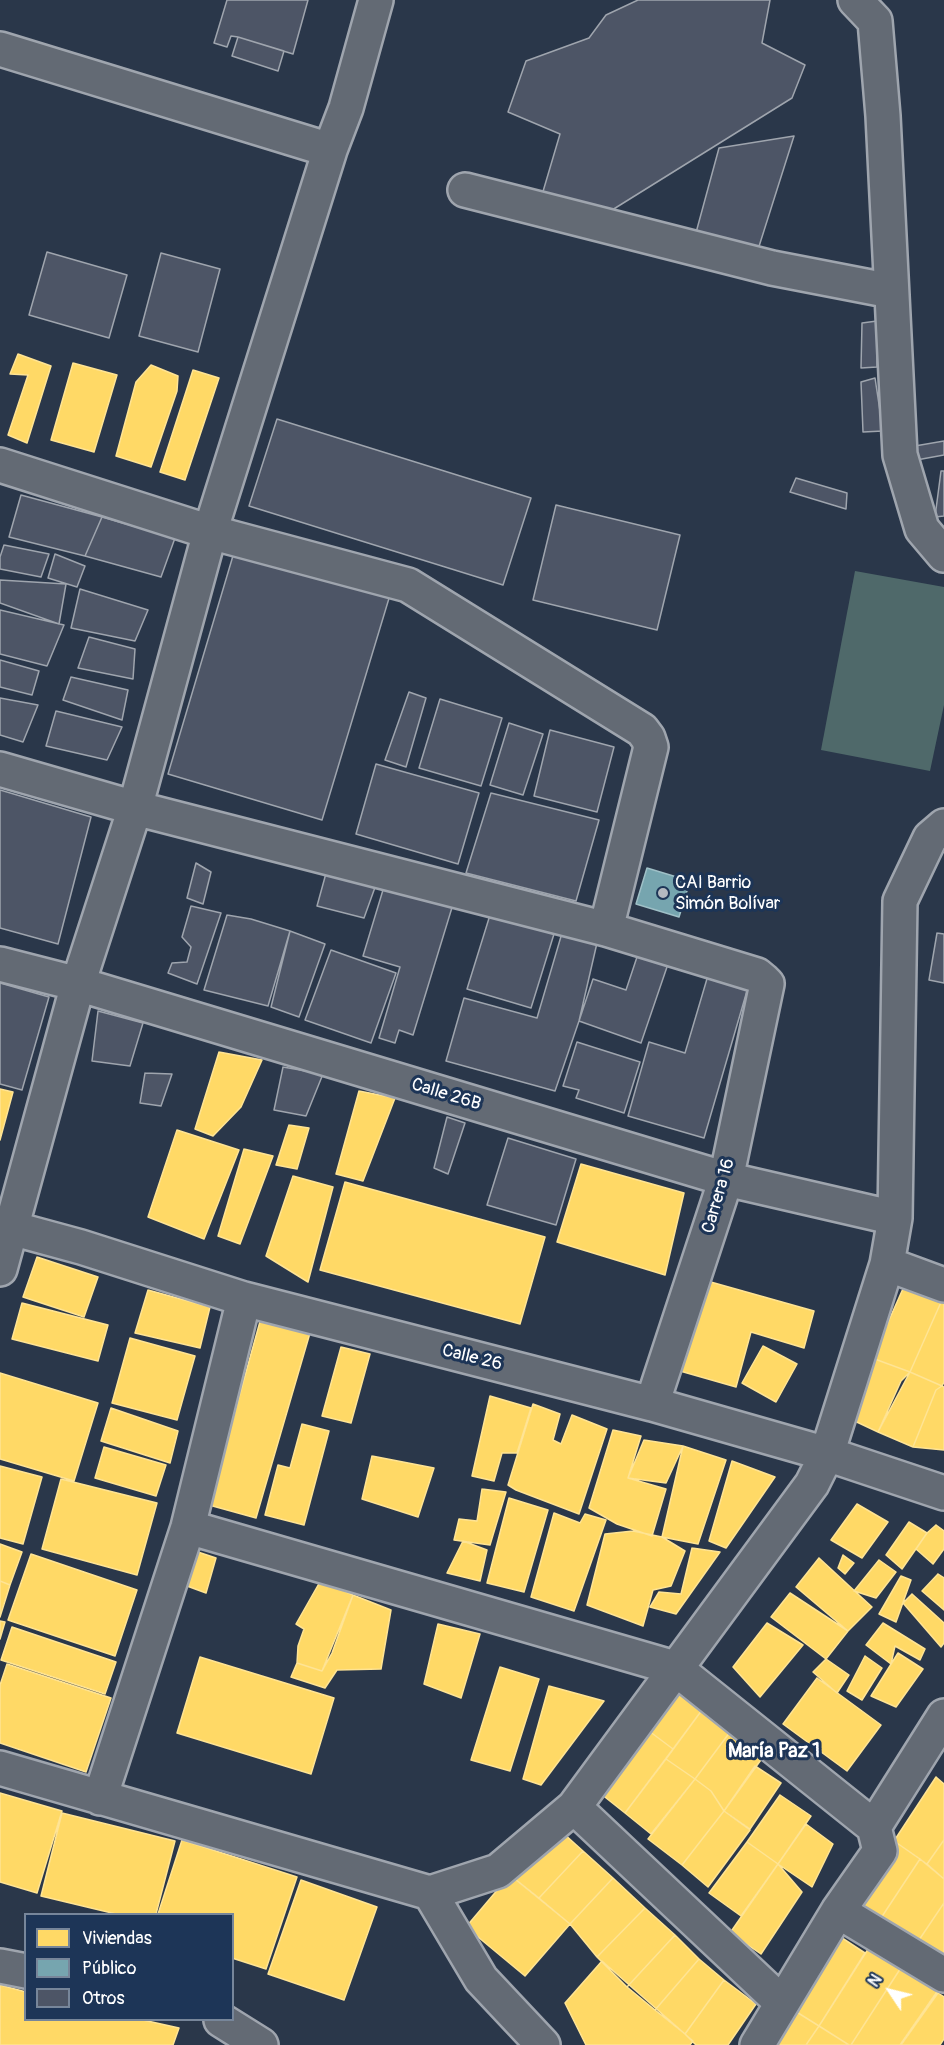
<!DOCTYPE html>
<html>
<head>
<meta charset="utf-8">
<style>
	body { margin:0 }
	#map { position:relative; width:944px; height:2045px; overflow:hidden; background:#2a374a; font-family:Pangolin,sans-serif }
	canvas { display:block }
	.legend { position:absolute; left:24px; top:1913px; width:210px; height:108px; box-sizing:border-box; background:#1d3557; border:2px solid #77869a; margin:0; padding:8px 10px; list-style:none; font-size:18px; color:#fff }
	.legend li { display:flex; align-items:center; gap:12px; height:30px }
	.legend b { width:30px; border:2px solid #77869a }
	.north { position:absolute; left:860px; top:1961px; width:60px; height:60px; -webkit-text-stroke:4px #1d3557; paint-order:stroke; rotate:305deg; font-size:16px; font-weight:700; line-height:24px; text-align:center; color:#fff }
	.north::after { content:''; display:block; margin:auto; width:21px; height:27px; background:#fff; clip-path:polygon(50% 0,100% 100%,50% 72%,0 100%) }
</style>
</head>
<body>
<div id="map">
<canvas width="944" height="2045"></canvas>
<ul class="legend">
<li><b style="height:16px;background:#ffd966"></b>Viviendas</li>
<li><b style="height:16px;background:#76a5af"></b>Público</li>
<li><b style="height:16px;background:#4d5566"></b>Otros</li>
</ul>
<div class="north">N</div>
</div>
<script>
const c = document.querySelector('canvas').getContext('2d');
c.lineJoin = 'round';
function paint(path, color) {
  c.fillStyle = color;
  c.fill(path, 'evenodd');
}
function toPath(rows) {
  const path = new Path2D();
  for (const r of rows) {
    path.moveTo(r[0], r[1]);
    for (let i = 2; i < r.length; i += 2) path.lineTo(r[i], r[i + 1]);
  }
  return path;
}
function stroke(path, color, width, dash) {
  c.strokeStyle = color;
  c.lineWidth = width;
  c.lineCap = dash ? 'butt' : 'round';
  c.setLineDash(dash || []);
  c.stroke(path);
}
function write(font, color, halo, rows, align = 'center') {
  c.font = font + ' Pangolin,sans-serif';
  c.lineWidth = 6;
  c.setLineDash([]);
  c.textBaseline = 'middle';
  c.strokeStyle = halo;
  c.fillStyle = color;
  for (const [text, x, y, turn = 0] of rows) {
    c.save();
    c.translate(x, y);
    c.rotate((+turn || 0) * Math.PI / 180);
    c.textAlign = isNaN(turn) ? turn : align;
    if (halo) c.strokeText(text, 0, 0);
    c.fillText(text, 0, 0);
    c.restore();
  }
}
const green = toPath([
	[855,571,944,587,944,705,930,771,821,750]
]);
const homes = toPath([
	[18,354,51,366,27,443,8,435,28,375,10,374,18,354],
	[73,363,117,375,94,452,51,440,73,363],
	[151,365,178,376,177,391,151,467,116,456,136,382,151,365],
	[193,370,219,378,185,480,160,472,193,370],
	[219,1052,262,1060,241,1107,213,1136,195,1129,219,1052],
	[0,1089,13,1092,0,1140,0,1089],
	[359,1091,395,1098,363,1181,336,1174,359,1091],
	[289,1125,309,1128,297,1169,276,1165,289,1125],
	[177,1130,239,1150,204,1239,148,1217,177,1130],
	[244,1149,273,1156,240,1244,218,1236,244,1149],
	[581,1164,684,1193,665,1275,557,1242,581,1164],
	[293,1176,333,1187,308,1282,266,1256,293,1176],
	[345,1182,545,1237,520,1324,320,1270,345,1182],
	[37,1257,98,1277,84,1317,23,1297,37,1257],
	[693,1277,814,1311,804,1348,751,1332,736,1387,666,1367,693,1277],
	[906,1282,942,1300,910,1372,872,1358,906,1282],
	[148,1290,210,1307,200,1348,135,1333,148,1290],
	[942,1300,944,1301,944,1382,942,1386,910,1372,942,1300],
	[22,1303,108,1325,98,1361,12,1339,22,1303],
	[261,1318,310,1333,256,1518,209,1505,261,1318],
	[130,1338,195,1356,177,1420,112,1403,130,1338],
	[763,1346,797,1364,776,1402,742,1383,763,1346],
	[341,1347,370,1354,351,1423,322,1416,341,1347],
	[872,1358,910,1372,901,1381,878,1432,844,1416,872,1358],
	[910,1372,942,1386,936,1390,913,1447,878,1432,910,1372],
	[0,1373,98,1403,74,1481,0,1459,0,1373],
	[942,1386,944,1387,944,1450,913,1447,936,1390,942,1386],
	[490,1396,531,1408,517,1453,502,1453,494,1481,472,1476,490,1396],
	[533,1404,560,1414,553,1440,561,1444,572,1415,607,1429,579,1514,516,1490,508,1485,533,1404],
	[111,1408,178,1431,170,1463,101,1441,111,1408],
	[302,1424,329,1431,304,1525,265,1515,278,1465,290,1468,302,1424],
	[613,1430,641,1436,628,1478,666,1489,652,1536,617,1524,589,1508,613,1430],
	[644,1440,683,1446,666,1483,628,1478,644,1440],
	[683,1446,726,1460,698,1544,662,1537,683,1446],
	[104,1447,166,1465,156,1496,95,1478,104,1447],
	[372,1456,434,1468,418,1517,362,1499,372,1456],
	[732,1461,775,1477,726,1548,709,1541,732,1461],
	[0,1466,42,1477,23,1544,0,1538,0,1466],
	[61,1479,157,1503,137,1575,42,1549,61,1479],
	[482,1489,506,1492,490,1545,454,1540,459,1519,477,1521,482,1489],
	[509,1498,548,1510,524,1592,487,1583,509,1498],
	[857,1504,888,1522,862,1558,831,1540,857,1504],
	[554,1513,580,1523,585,1514,606,1520,574,1611,531,1597,554,1513],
	[909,1522,927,1533,902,1569,886,1555,909,1522],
	[936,1525,944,1531,944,1549,933,1564,916,1549,927,1533,936,1525],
	[633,1531,662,1537,685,1551,671,1586,653,1590,643,1626,587,1605,605,1534,633,1531],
	[463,1541,487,1550,480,1581,447,1573,463,1541],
	[0,1544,22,1552,10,1585,0,1581,0,1544],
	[692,1548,720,1552,676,1614,650,1607,659,1592,681,1594,692,1548],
	[198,1552,216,1558,206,1593,187,1586,190,1569,198,1552],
	[31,1554,137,1590,115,1656,8,1620,31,1554],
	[843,1555,854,1563,845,1574,838,1568,843,1555],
	[819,1558,872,1607,848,1631,796,1587,819,1558],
	[879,1560,896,1572,876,1598,854,1591,879,1560],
	[938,1574,944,1578,944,1610,922,1591,938,1574],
	[901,1576,911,1580,896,1622,879,1614,901,1576],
	[321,1580,353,1595,322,1671,297,1663,298,1646,304,1629,296,1624,321,1580],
	[0,1581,10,1585,0,1617,0,1581],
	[790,1593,848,1631,826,1659,771,1617,790,1593],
	[912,1594,944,1623,944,1643,941,1647,903,1603,912,1594],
	[353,1595,391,1610,381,1669,337,1670,325,1688,291,1677,297,1663,322,1671,332,1653,353,1595],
	[0,1621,5,1622,0,1639,0,1621],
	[767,1623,803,1645,760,1697,733,1667,767,1623],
	[883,1623,925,1649,920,1660,895,1646,891,1664,866,1645,883,1623],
	[438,1624,480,1634,461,1698,424,1684,438,1624],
	[12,1627,116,1662,105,1694,1,1660,12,1627],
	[898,1653,923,1669,896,1707,871,1696,898,1653],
	[865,1656,882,1668,862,1700,847,1691,865,1656],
	[200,1657,334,1698,311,1774,177,1733,200,1657],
	[826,1659,849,1675,837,1693,813,1672,826,1659],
	[7,1664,111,1698,86,1772,0,1743,0,1685,7,1664],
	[500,1667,539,1679,510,1771,471,1760,500,1667],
	[817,1678,881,1725,847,1771,783,1724,817,1678],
	[680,1682,702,1710,673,1749,645,1728,680,1682],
	[549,1686,604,1701,541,1785,523,1779,549,1686],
	[702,1710,730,1732,695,1779,666,1759,702,1710],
	[645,1728,673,1749,625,1813,591,1786,645,1728],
	[730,1732,763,1757,724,1811,711,1791,695,1779,730,1732],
	[666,1759,695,1779,651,1834,625,1813,666,1759],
	[755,1766,781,1783,750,1829,724,1811,755,1766],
	[936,1777,944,1784,944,1840,927,1864,894,1841,936,1777],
	[695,1779,711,1791,724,1811,682,1865,648,1839,695,1779],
	[0,1793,62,1811,37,1893,0,1882,0,1793],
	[780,1795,811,1816,778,1864,747,1842,780,1795],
	[724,1811,750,1830,708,1887,682,1865,724,1811],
	[62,1813,175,1841,156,1914,116,1914,41,1896,62,1813],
	[553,1824,583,1851,539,1898,510,1875,553,1824],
	[806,1824,833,1844,812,1887,778,1864,806,1824],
	[182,1840,297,1877,266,1969,232,1958,232,1914,158,1914,182,1840],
	[944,1840,944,1879,927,1864,944,1840],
	[894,1841,920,1859,881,1918,851,1898,894,1841],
	[747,1842,778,1864,741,1916,709,1893,747,1842],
	[583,1851,613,1878,570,1924,539,1898,583,1851],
	[920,1859,944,1879,944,1903,919,1940,881,1918,920,1859],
	[778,1864,802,1892,761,1954,730,1933,778,1864],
	[510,1875,570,1924,525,1976,466,1927,510,1875],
	[613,1878,645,1908,597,1957,570,1924,613,1878],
	[301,1880,377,1907,344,2000,268,1974,301,1880],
	[944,1903,944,1958,919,1940,944,1903],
	[645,1908,675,1935,627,1987,597,1957,645,1908],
	[833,1932,865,1953,819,2026,787,2006,833,1932],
	[675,1935,699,1959,655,2010,627,1987,675,1935],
	[872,1943,904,1963,851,2045,849,2045,819,2026,872,1943],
	[699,1959,724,1980,685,2034,655,2010,699,1959],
	[602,1961,693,2041,690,2045,586,2045,565,2003,602,1961],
	[904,1963,941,1986,900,2045,851,2045,904,1963],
	[724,1980,756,2004,728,2045,696,2045,685,2034,724,1980],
	[0,1985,26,1992,26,2020,143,2020,179,2028,173,2045,0,2045,0,1985],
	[938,1993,944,1997,944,2039,940,2045,901,2045,938,1993],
	[787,2006,819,2026,806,2045,764,2045,787,2006],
	[819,2026,849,2045,806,2045,819,2026]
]);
const public = toPath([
	[647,868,690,881,679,917,636,904,647,868]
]);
const building = toPath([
	[227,0,308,0,293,54,238,37,231,36,227,47,214,43,227,0],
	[638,0,770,0,762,43,805,65,792,98,596,220,539,205,560,134,508,112,526,61,589,38,606,15,638,0],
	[238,37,284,51,278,71,232,56,238,37],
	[794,136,755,259,694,240,719,148,794,136],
	[47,252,127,275,109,338,29,315,47,252],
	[161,253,220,269,198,352,139,336,161,253],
	[877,321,877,367,861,368,862,323,877,321],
	[875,378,883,431,863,432,861,382,875,378],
	[277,419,531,498,503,585,249,506,277,419],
	[944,441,944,455,911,461,909,447,944,441],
	[941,471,944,471,944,516,935,517,941,471],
	[796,478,847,493,846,509,790,492,796,478],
	[21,495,102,517,85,556,9,537,21,495],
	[556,505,680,535,657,630,533,600,556,505],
	[102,517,175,538,161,577,85,556,102,517],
	[4,545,49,554,41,577,0,569,0,557,4,545],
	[235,549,390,595,322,820,168,774,235,549],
	[55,554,85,566,77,587,48,578,55,554],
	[0,580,66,584,59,624,0,603,0,580],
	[80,589,148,610,135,641,71,628,80,589],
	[0,610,64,625,47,666,0,654,0,610],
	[89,637,135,649,133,679,78,668,89,637],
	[0,660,39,671,32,695,0,687,0,660],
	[71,677,128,690,122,720,63,700,71,677],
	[409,692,426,698,406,767,385,760,409,692],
	[0,698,38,705,23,742,0,735,0,698],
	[440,699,502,718,481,786,419,768,440,699],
	[56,711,122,727,107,760,46,746,56,711],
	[509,723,543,734,523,795,490,785,509,723],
	[550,730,614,747,597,812,534,796,550,730],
	[376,764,479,793,458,864,356,834,376,764],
	[0,790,91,817,58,944,0,928,0,790],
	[491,793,599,820,576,901,466,873,491,793],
	[196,863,211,872,203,904,187,898,196,863],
	[328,866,378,879,364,918,317,906,328,866],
	[386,880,454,901,413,1035,399,1030,395,1043,379,1038,400,967,363,956,386,880],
	[191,906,221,913,197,984,168,973,172,963,187,962,191,947,182,937,191,906],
	[227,915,251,919,290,931,268,1006,204,990,227,915],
	[490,915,554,934,531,1008,467,989,490,915],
	[290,931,325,944,299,1017,271,1007,290,931],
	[562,933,597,943,579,1021,555,1091,446,1061,464,998,537,1018,562,933],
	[937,933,944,934,944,983,929,980,937,933],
	[331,950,396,973,371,1043,305,1020,331,950],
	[638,954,668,964,641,1043,579,1021,593,979,626,990,638,954],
	[709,972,749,984,704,1138,628,1116,649,1042,685,1053,709,972],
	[0,983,49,997,22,1090,0,1084,0,983],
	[98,1011,143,1023,130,1066,92,1061,98,1011],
	[577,1042,640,1062,624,1113,576,1098,579,1090,563,1086,577,1042],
	[283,1067,323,1074,306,1116,274,1110,283,1067],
	[145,1073,172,1074,161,1106,140,1103,145,1073],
	[447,1117,465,1123,448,1174,434,1168,447,1117],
	[508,1138,576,1159,556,1225,487,1205,508,1138]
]);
const minor = toPath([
	[855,0,875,21,883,116,900,455,922,529,944,555],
	[0,49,330,150],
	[465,190,772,268,891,291],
	[0,465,210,532,408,585,642,730,648,738,651,747,606,929],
	[0,769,135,808,606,929,757,975,763,980,767,984,726,1179,652,1404],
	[0,964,78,984,726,1179,895,1218],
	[0,1225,81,1247,244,1299,652,1404,827,1454,944,1493],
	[887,1264,944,1285],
	[0,1269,78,984,135,808,210,532,330,150,346,108,376,0],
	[188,1527,675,1668,874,1827],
	[0,1768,430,1893,498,1871,574,1807,812,1484,827,1454,887,1264,895,1218,900,901,930,838,944,826],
	[100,1798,188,1527,244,1299],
	[574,1807,782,2003],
	[430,1893,481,1979,543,2045],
	[838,1911,944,1975],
	[0,1966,26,1971],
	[221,2020,261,2045],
	[757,2045,838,1911,880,1851,874,1827,944,1716]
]);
const markers = [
	[663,893,6,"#b4b9c0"]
];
const poiNames = [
	["CAI Barrio",675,883],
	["Simón Bolívar",675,904]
];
const streetNames = [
	["Calle 26B",446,1095,17],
	["Carrera 16",719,1196,-74],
	["Calle 26",472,1358,14]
];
const neighbourhoodNames = [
	["María Paz 1",774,1752]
];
paint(green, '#4f696a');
paint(homes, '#ffd966');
stroke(homes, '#ffe494', 1.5);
paint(public, '#76a5af');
stroke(public, '#9fc0c7', 1.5);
paint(building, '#4d5566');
stroke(building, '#9fa5ae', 1.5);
stroke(minor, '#9fa5ae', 38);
stroke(minor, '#636a74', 33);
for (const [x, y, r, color] of markers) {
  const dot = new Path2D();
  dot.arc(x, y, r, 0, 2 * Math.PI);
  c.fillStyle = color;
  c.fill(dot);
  stroke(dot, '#1d3557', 2);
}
write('18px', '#fff', '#1d3557', poiNames, 'left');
write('18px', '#fff', '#1d3557', streetNames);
write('bold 20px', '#fff', '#1d3557', neighbourhoodNames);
</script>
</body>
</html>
